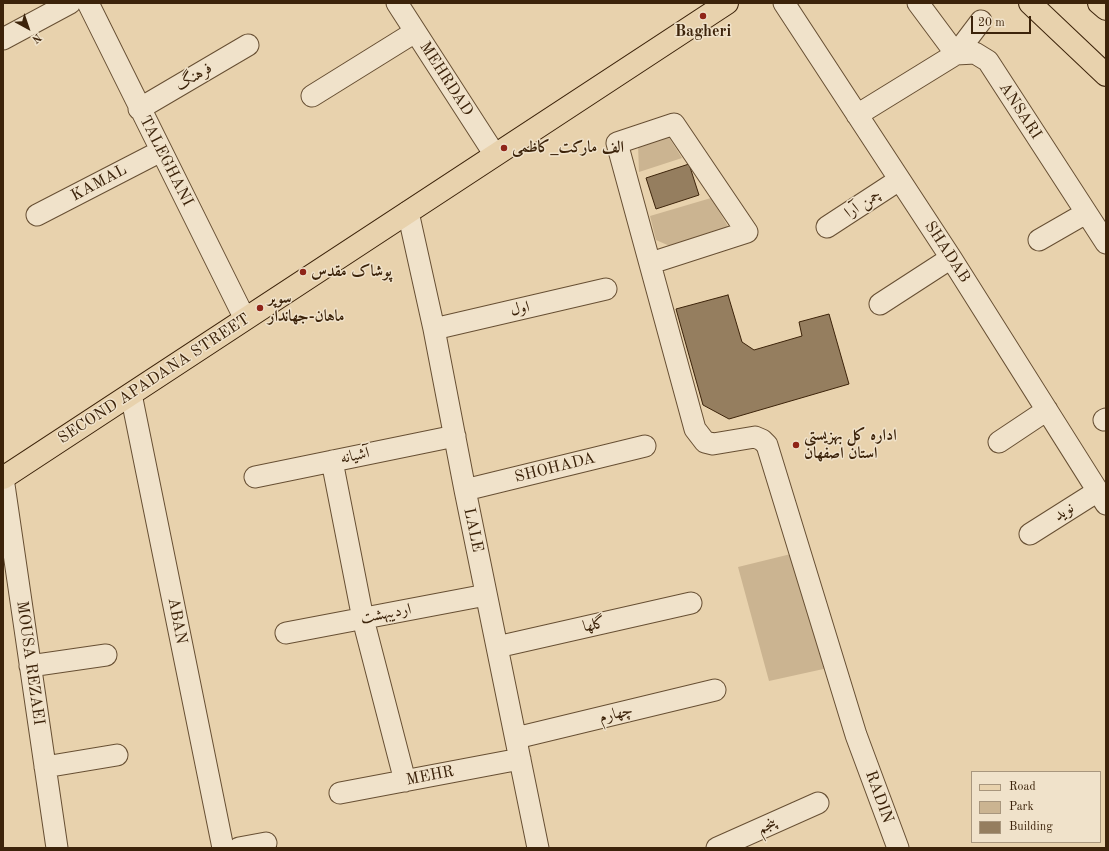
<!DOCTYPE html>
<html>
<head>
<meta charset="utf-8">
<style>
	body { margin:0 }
	#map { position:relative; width:1109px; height:851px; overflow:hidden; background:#e8d2ad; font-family:"Old Standard TT",serif }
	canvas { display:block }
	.frame { position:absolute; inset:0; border:4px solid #3c230a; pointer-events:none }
	.legend { position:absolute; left:971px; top:771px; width:130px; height:72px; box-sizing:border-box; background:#f0e2ca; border:1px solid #a8967d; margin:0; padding:5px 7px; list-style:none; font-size:12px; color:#3c230a }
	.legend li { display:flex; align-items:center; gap:8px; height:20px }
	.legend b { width:20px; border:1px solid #a8967d }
	.north { position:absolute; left:8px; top:8px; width:40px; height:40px; -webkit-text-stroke:3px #f0e2ca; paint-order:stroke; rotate:140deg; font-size:11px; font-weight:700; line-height:16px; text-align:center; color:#3c230a }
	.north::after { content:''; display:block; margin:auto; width:14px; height:18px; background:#3c230a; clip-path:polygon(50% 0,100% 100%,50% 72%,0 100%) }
	.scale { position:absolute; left:971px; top:16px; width:60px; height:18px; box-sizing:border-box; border:2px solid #3c230a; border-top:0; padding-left:5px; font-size:12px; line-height:14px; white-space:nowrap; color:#3c230a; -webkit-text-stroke:3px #f0e2ca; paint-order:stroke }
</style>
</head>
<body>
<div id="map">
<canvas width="1109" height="851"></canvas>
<div class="frame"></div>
<ul class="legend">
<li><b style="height:5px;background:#e8d2ad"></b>Road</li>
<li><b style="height:11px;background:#cbb491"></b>Park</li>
<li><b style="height:11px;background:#957e5f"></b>Building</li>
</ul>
<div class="north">N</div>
<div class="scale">20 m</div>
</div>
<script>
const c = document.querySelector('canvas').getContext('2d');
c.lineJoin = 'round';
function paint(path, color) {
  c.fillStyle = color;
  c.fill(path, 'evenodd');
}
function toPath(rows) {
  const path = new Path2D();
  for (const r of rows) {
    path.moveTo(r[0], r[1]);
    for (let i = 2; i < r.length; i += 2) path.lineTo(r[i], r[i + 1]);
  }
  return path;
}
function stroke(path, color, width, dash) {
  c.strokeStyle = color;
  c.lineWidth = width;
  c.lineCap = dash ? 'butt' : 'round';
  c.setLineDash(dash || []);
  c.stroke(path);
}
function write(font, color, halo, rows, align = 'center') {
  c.font = font + ' "Old Standard TT",Amiri,serif';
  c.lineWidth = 3;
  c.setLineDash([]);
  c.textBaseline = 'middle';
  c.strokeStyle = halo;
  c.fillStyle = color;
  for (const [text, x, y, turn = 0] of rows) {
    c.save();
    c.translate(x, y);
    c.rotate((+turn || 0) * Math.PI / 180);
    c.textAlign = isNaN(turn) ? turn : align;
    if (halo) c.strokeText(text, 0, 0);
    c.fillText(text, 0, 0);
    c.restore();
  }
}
const green = toPath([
	[668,136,682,158,639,172,638,144],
	[711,198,729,228,672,247,656,240,650,216],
	[795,553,828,668,769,681,738,567]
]);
const building = toPath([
	[689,164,699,195,656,209,646,178,689,164],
	[728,295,742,342,754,350,802,336,799,322,829,314,849,384,729,419,703,405,676,309,728,295]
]);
const minor = toPath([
	[88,3,245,319],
	[397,3,495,155],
	[784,3,951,258,1106,504],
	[918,3,956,54,975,53,988,61,1106,243],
	[3,39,70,3],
	[312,96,415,32],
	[139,109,248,45],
	[857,115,956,54,981,21],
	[408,212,434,329,465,490,538,848],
	[37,215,161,151],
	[827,227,899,180],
	[1039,240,1086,213],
	[651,263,747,232,674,124,617,143,695,429,705,442,713,444,755,437,762,440,767,445,856,735,898,848],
	[880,304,951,258],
	[434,329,606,289],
	[131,394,223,848],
	[1104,420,1106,419],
	[999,442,1047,410],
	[332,461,363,619,405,781],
	[255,477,455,436],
	[3,478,57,848],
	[465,490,645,446],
	[1030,534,1098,491],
	[286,633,486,595],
	[497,647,691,603],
	[30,666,106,655],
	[516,738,715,690],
	[45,767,117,755],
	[340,793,520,759],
	[239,848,266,843],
	[717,848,818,803]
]);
const major = toPath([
	[1030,3,1106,75],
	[1099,3,1106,9],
	[3,478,727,3]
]);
const markers = [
	[703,16,4,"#8f2418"],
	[504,148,4,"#8f2418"],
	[303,272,4,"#8f2418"],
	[260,308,4,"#8f2418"],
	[796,445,4,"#8f2418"]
];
const poiNames = [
	["Bagheri",703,32,"center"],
	["الف مارکت_کاظمی",512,148],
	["پوشاک مقدس",311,272],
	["سوپر",268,299],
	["ماهان-جهاندار",268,317],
	["اداره کل بهزیستی",804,436],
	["استان اصفهان",804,454]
];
const streetNames = [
	["فرهنگ",194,77,-30],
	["MEHRDAD",446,79,57],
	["ANSARI",1020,111,57],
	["TALEGHANI",166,161,63],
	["KAMAL",99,183,-28],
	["چمن آرا",863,204,-33],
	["SHADAB",947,252,57],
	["اول",520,309,-13],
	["SECOND APADANA STREET",154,379,-33],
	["آشیانه",355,456,-12],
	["SHOHADA",555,468,-14],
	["نوید",1064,512,-33],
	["LALE",473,530,78],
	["اردیبهشت",386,614,-11],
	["ABAN",177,621,79],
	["گلها",594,625,-13],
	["MOUSA REZAEI",30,663,82],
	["چهارم",616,714,-14],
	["MEHR",430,776,-11],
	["RADIN",879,797,70],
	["پنجم",767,826,-24]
];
paint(green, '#cbb491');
paint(building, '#957e5f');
stroke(building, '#3c230a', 1);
stroke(minor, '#674f33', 23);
stroke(major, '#3c230a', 24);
stroke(minor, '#f0e2ca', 21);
stroke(major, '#e8d2ad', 22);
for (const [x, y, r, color] of markers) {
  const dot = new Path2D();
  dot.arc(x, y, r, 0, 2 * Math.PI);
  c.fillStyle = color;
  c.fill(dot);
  stroke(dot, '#f0e2ca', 1.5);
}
write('bold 16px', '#3c230a', '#f0e2ca', poiNames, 'left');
write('16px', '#3c230a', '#f0e2ca', streetNames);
</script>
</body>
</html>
